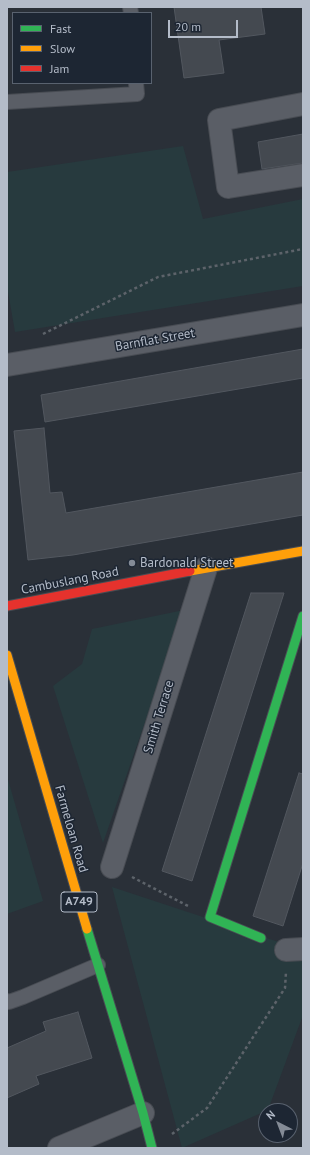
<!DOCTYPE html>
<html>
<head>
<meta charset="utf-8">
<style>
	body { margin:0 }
	#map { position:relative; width:310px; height:1155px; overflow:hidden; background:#2a3038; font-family:"PT Sans",sans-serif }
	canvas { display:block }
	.frame { position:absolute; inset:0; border:8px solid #b4bcc9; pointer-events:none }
	.legend { position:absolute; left:12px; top:12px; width:140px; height:72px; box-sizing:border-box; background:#1d2633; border:1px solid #59626f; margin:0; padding:5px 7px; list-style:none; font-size:12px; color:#b4bcc9 }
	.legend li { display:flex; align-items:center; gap:8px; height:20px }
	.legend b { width:20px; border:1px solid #59626f }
	.north { position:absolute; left:258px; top:1103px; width:40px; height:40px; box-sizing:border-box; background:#1d2633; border:1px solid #59626f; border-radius:50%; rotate:318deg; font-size:11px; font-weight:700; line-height:16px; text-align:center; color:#b4bcc9 }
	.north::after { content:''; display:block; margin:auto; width:14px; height:18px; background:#848b96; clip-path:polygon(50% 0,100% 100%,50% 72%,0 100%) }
	.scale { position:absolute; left:168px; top:20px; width:70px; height:18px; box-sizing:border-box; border:2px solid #b4bcc9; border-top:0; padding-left:5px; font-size:12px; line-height:14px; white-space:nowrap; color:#b4bcc9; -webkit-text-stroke:3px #1d2633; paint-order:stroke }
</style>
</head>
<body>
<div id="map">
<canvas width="310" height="1155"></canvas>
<div class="frame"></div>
<ul class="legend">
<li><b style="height:5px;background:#30b455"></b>Fast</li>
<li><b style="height:5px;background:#ff9f0a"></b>Slow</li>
<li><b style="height:5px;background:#e5322d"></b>Jam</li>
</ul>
<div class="north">N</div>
<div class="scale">20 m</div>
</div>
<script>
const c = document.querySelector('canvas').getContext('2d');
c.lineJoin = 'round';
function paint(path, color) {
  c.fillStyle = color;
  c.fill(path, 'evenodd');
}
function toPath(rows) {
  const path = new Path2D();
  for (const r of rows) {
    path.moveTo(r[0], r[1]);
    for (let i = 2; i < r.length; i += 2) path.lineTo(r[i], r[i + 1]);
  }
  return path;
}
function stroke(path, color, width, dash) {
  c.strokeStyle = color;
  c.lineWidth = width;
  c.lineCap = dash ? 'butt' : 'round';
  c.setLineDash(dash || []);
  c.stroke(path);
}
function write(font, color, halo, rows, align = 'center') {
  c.font = font + ' "PT Sans",sans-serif';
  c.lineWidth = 3;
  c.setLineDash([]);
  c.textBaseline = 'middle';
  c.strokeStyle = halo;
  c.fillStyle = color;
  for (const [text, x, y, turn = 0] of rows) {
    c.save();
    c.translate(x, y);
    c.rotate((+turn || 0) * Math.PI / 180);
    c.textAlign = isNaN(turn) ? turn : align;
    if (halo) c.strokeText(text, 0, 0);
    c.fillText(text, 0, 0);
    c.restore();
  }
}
const green = toPath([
	[183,146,203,219,303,199,303,286,15,332,7,286,7,172],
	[184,610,103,843,53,686,82,664,92,629],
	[7,776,43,901,7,914],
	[112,887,303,950,303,1015,268,1110,182,1148]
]);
const building = toPath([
	[174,7,261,7,265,34,219,40,224,73,184,78,174,7],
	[303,134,303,163,262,169,258,142,303,134],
	[303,349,303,378,45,422,41,395,303,349],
	[44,428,50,493,62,492,66,513,303,472,303,515,73,555,28,560,14,431,44,428],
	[251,593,284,593,192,881,162,871,251,593],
	[299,773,303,774,303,863,283,926,253,916,299,773],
	[78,1012,92,1058,36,1076,39,1084,7,1098,7,1048,46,1031,43,1022,78,1012]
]);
const path = toPath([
	[43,334,158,277,303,249],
	[132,877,190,907],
	[172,1134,207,1108,285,988,286,972]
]);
const lane = toPath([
	[130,7,131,13],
	[7,102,137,94,136,83],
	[7,1001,9,1002,23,997,98,965]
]);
const street = toPath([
	[303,104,219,120,228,187,303,175],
	[7,365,303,315],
	[112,867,206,568],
	[286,950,303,949],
	[59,1148,143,1113]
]);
const fast = toPath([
	[87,929,143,1113,152,1148],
	[261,938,210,917,303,616]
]);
const slow = toPath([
	[190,571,303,551],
	[7,655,87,929]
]);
const jam = toPath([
	[7,606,190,571]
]);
const markers = [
	[132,563,4,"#848b96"]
];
const shields = [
	[79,902,36]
];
const shieldNames = [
	["A749",79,902]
];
const streetNames = [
	["Barnflat Street",155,340,-10],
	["Cambuslang Road",70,581,-11],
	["Smith Terrace",159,717,-73],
	["Farmeloan Road",71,829,74]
];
const poiNames = [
	["Bardonald Street",140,563]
];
paint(green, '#273a3e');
paint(building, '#444950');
stroke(building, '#52575f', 1);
stroke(lane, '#484c53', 16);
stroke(street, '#484c53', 24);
stroke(fast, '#484c53', 11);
stroke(slow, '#484c53', 11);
stroke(jam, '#484c53', 11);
stroke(path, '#5d636a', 2.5, [3, 3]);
stroke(lane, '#5a5e66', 14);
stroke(street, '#5a5e66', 22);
stroke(fast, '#30b455', 9);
stroke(slow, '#ff9f0a', 9);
stroke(jam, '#e5322d', 9);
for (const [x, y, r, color] of markers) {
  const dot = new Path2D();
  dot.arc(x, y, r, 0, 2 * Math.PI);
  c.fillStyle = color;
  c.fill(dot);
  stroke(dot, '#1d2633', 1.5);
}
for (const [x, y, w] of shields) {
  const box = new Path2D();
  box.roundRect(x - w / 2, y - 10, w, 20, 3);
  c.fillStyle = '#1d2633';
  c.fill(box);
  stroke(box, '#b4bcc9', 1);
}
write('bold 12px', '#b4bcc9', null, shieldNames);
write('13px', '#b4bcc9', '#1d2633', streetNames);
write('13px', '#b4bcc9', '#1d2633', poiNames, 'left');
</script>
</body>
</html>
